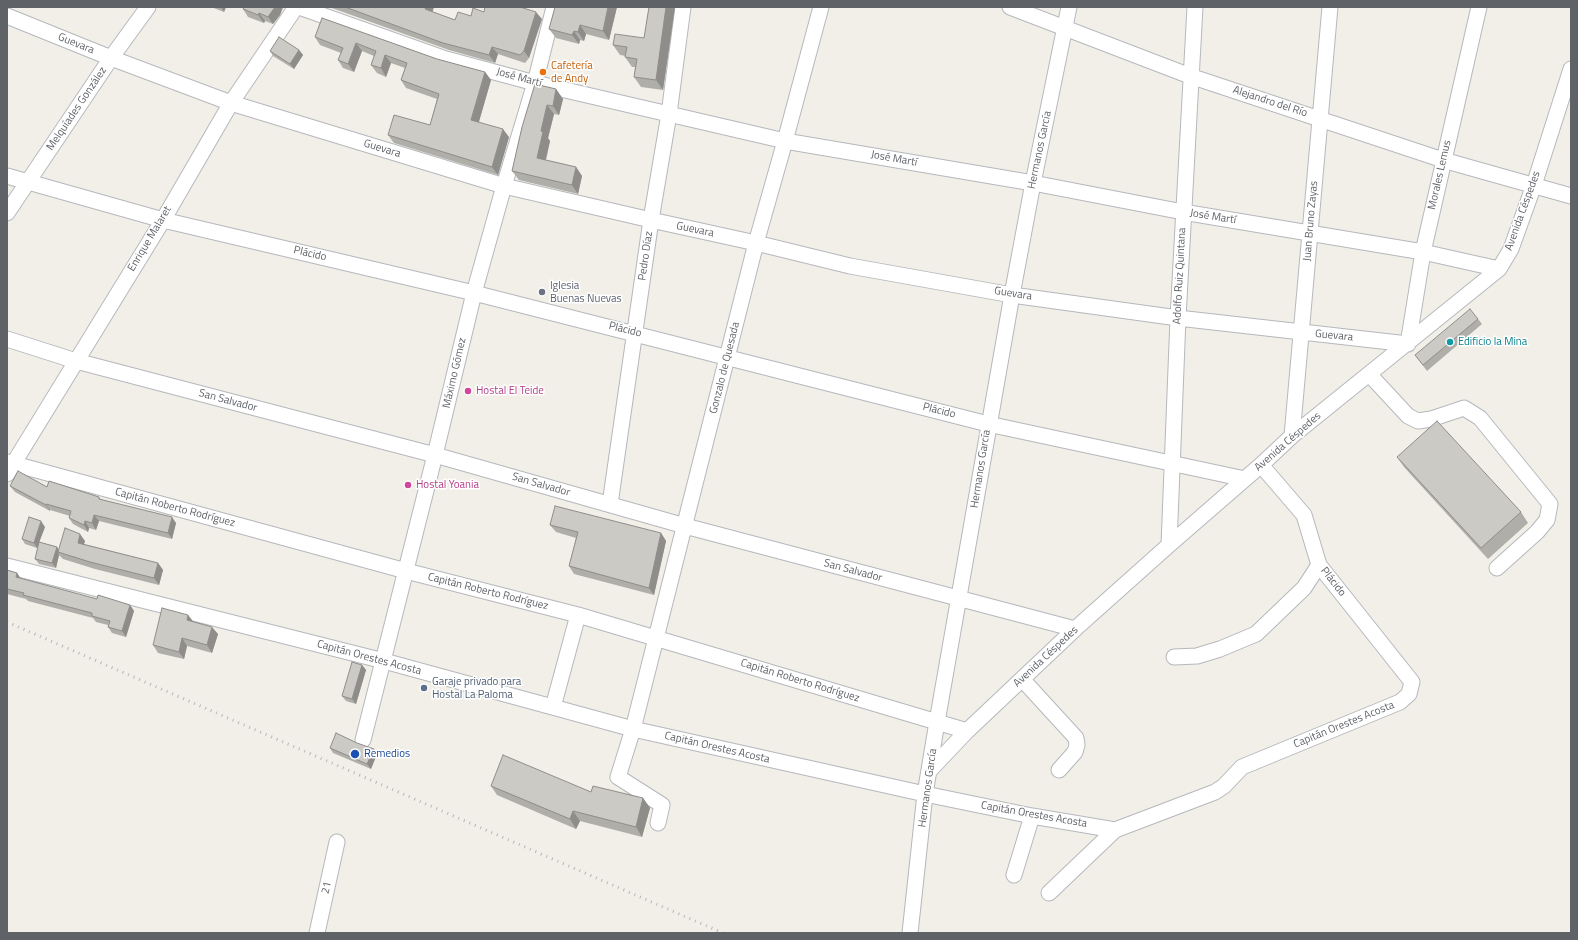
<!DOCTYPE html>
<html>
<head>
<meta charset="utf-8">
<style>
	body { margin:0 }
	#map { position:relative; width:1578px; height:940px; overflow:hidden; background:#f1efe8; font-family:"Titillium Web",sans-serif }
	canvas { display:block }
	.frame { position:absolute; inset:0; border:8px solid #5f6368; pointer-events:none }
</style>
</head>
<body>
<div id="map">
<canvas width="1578" height="940"></canvas>
<div class="frame"></div>
</div>
<script>
const c = document.querySelector('canvas').getContext('2d');
c.lineJoin = 'round';
function toPath(rows) {
  const path = new Path2D();
  for (const r of rows) {
    path.moveTo(r[0], r[1]);
    for (let i = 2; i < r.length; i += 2) path.lineTo(r[i], r[i + 1]);
  }
  return path;
}
function stroke(path, color, width, dash) {
  c.strokeStyle = color;
  c.lineWidth = width;
  c.lineCap = dash ? 'butt' : 'round';
  c.setLineDash(dash || []);
  c.stroke(path);
}
function paint(path, color) {
  c.fillStyle = color;
  c.fill(path, 'evenodd');
}
function write(font, color, halo, rows, align = 'center') {
  c.font = font + ' "Titillium Web",sans-serif';
  c.lineWidth = 3;
  c.setLineDash([]);
  c.textBaseline = 'middle';
  c.strokeStyle = halo;
  c.fillStyle = color;
  for (const [text, x, y, turn = 0] of rows) {
    c.save();
    c.translate(x, y);
    c.rotate((+turn || 0) * Math.PI / 180);
    c.textAlign = isNaN(turn) ? turn : align;
    if (halo) c.strokeText(text, 0, 0);
    c.fillText(text, 0, 0);
    c.restore();
  }
}
const minor = toPath([
	[299,7,446,59,535,83,785,141,1033,183,1183,212,1423,252,1499,269],
	[1010,7,1190,76,1443,160,1571,196],
	[7,16,111,58,231,103,504,186,651,220,756,243,850,266,1012,295,1178,318,1408,344],
	[7,176,163,220,474,293,988,424,1245,479],
	[7,213,111,58,148,7],
	[7,339,76,361,435,455,685,526,1075,629],
	[1408,344,1423,252,1479,7],
	[1369,374,1408,416,1418,421,1431,419,1464,408,1480,418,1550,504,1547,520,1537,532,1497,568],
	[1292,436,1330,7],
	[7,462,406,571,578,615,967,731],
	[7,474,163,220,231,103,296,7],
	[610,504,651,220,669,114,683,7],
	[1169,545,1178,318,1195,7],
	[7,566,384,661,633,729,925,794,1032,816,1115,830,1215,792,1224,786,1242,767,1400,702,1409,694,1412,682,1319,565,1304,515,1261,465],
	[1174,657,1197,656,1220,649,1256,634,1304,588,1319,565],
	[1022,679,1076,738,1077,745,1075,752,1059,770],
	[553,707,578,615],
	[363,740,435,455,474,293,504,186,535,83,554,7],
	[930,770,967,731,1075,629,1169,545,1261,465,1292,436,1499,269,1511,249,1534,185,1571,69],
	[658,823,662,805,618,777,633,729,756,243,785,141,821,7],
	[1014,875,1032,816],
	[1049,893,1115,830],
	[317,933,337,842],
	[910,933,925,794,937,722,1012,295,1033,183,1069,7]
]);
const rail = toPath([
	[7,622,723,933]
]);
const wall = toPath([
	[211,7,226,7,224,12],
	[244,7,283,7,280,15,273,24,265,21,264,23,248,17,243,9],
	[329,7,434,7,432,12,455,20,484,12,542,19,529,58,525,63,498,54,495,63,449,50],
	[555,7,617,7,609,40,586,34,584,41,580,40,579,44,556,38,549,29],
	[649,7,675,7,663,90,641,87,634,77,635,67,632,67,625,57,626,56,620,55,613,45,644,38],
	[322,18,437,59,485,72,491,80,479,122,509,137,498,175,394,143,388,135,430,125,437,99,406,88,401,80,405,68,391,63,386,77,377,73,371,65,374,56,362,51,354,72,343,68,338,60,341,53,320,45,315,37],
	[299,50,303,55,294,69,273,56,270,51],
	[556,89,563,99,559,115,554,114,548,138,550,141,546,160,576,167,582,176,578,194,519,180,512,171,522,127],
	[1478,319,1482,324,1427,371,1415,355],
	[1397,457,1521,512,1528,523,1488,559,1404,467],
	[10,486,47,487,99,497,101,500,176,523,172,539,99,521,96,530,89,528,88,532,73,524,69,518,70,516,50,510,50,511,15,492],
	[550,525,661,533,666,541,654,595,574,574,569,566,576,538,556,532],
	[45,527,39,542,57,547,58,550,85,541,84,544,158,563,163,570,159,585,95,569,63,559,59,555,56,568,39,564,35,559,39,545,37,548,25,544,22,539],
	[7,570,17,573,21,579,97,599,130,605,134,611,126,637,112,633,108,627,108,625,96,622,93,618,28,601,26,599,7,594],
	[188,615,193,621,218,634,212,653,187,646,184,659,158,653,153,645],
	[362,665,366,670,356,704,346,701,342,696],
	[330,748,377,754,371,769,333,753],
	[491,786,591,792,643,798,650,808,642,837,580,821,576,829,497,795]
]);
const shadedWall = toPath([
	[221,7,226,7,224,12],
	[275,7,283,7,280,15,273,24,268,17],
	[426,7,434,7,431,17,425,9],
	[608,7,617,7,609,40,603,31],
	[666,7,675,7,663,90,656,80],
	[536,12,542,19,529,58,524,51],
	[259,13,265,21,264,23,258,15],
	[580,25,586,34,584,41,578,32],
	[574,31,580,40,579,44,572,35],
	[356,43,362,51,354,72,348,64],
	[492,47,498,54,495,63,489,55],
	[299,50,303,55,294,69,290,64],
	[385,55,391,63,386,77,381,68],
	[485,72,491,80,477,128,471,120],
	[556,89,563,99,559,115,553,106],
	[547,105,554,114,548,138,550,141,544,167,537,158,541,131],
	[503,129,509,137,498,175,492,167],
	[576,167,582,176,578,194,572,185],
	[46,504,50,510,50,511,46,505],
	[94,515,99,521,96,530,92,523],
	[172,517,176,523,172,539,168,533],
	[41,521,45,527,37,548,34,543],
	[85,521,89,528,88,532,84,525],
	[661,533,666,541,654,595,649,588],
	[80,534,85,541,82,550,78,543],
	[57,547,60,552,58,552,59,555,56,568,52,563],
	[158,563,163,570,159,585,154,578],
	[17,573,21,579,16,577],
	[130,605,134,611,126,637,122,631],
	[188,615,193,622,187,620],
	[212,627,218,634,212,653,207,645],
	[182,638,187,646,184,659,179,652],
	[362,665,366,670,356,704,352,699],
	[374,749,377,754,371,769,367,764],
	[643,798,650,808,642,837,636,827],
	[573,811,580,821,576,829,570,819]
]);
const building = toPath([
	[244,7,275,7,268,17,259,13,258,15,243,9,244,7],
	[345,7,426,7,425,9,455,20,458,12,471,16,473,8,484,12,485,7,520,7,536,12,524,51,520,55,492,47,489,55,443,43,345,7],
	[555,7,608,7,603,31,580,25,578,32,574,31,572,35,549,29,555,7],
	[649,7,666,7,656,80,634,77,637,59,625,57,627,47,613,45,615,34,644,38,649,7],
	[322,18,437,59,485,72,471,120,503,129,492,167,388,135,394,115,430,125,439,94,401,80,407,63,385,55,381,68,371,65,376,51,356,43,348,64,338,60,343,48,315,37,322,18],
	[279,37,299,50,290,64,270,51,279,37],
	[535,84,556,89,553,106,547,105,541,131,543,132,537,158,576,167,572,185,512,171,522,127,535,84],
	[1470,309,1478,319,1423,365,1415,355,1470,309],
	[1437,421,1521,512,1481,548,1397,457,1437,421],
	[18,471,47,487,49,481,99,497,99,499,172,517,168,533,94,515,92,523,85,521,84,525,69,518,71,511,46,504,46,505,10,486,18,471],
	[555,506,661,533,649,588,569,566,578,532,550,525,555,506],
	[29,517,41,521,34,543,22,539,29,517],
	[65,528,80,534,78,543,158,563,154,578,90,562,58,552,65,528],
	[39,542,57,547,52,563,35,559,39,542],
	[7,570,17,573,16,577,97,599,98,595,130,605,122,631,108,627,110,621,92,616,92,613,23,595,24,593,7,589,7,570],
	[162,608,188,615,187,620,212,627,207,645,182,638,179,652,153,645,162,608],
	[352,662,362,665,352,699,342,696,352,662],
	[336,733,357,743,374,749,367,764,330,748,336,733],
	[503,755,591,792,593,786,643,798,636,827,573,811,570,819,491,786,503,755]
]);
const markers = [
	[543,72,4,"#e8710a"],
	[542,292,4,"#6b7280"],
	[1450,342,4,"#0f9aa8"],
	[468,391,4,"#d1479c"],
	[408,485,4,"#d1479c"],
	[424,688,4,"#5c6f8a"],
	[355,754,5,"#1a4fb4"]
];
const streetNames = [
	["Guevara",76,44,22],
	["José Martí",519,78,15],
	["Alejandro del Río",1270,102,18],
	["Melquíades González",77,109,-56],
	["Guevara",382,149,17],
	["Hermanos García",1040,150,-78],
	["José Martí",894,159,10],
	["Morales Lemus",1440,175,-77],
	["Avenida Céspedes",1523,211,-70],
	["José Martí",1213,217,9],
	["Juan Bruno Zayas",1311,221,-85],
	["Guevara",695,230,12],
	["Enrique Malaret",150,239,-59],
	["Plácido",310,254,13],
	["Pedro Díaz",646,256,-82],
	["Adolfo Ruiz Quintana",1180,276,-87],
	["Guevara",1013,294,9],
	["Plácido",625,330,14],
	["Guevara",1334,336,6],
	["Gonzalo de Quesada",725,368,-76],
	["Máximo Gómez",455,373,-77],
	["San Salvador",228,401,15],
	["Plácido",939,411,14],
	["Avenida Céspedes",1288,442,-41],
	["Hermanos García",981,469,-81],
	["San Salvador",541,485,16],
	["Capitán Roberto Rodríguez",175,508,15],
	["San Salvador",853,571,15],
	["Plácido",1333,582,52],
	["Capitán Roberto Rodríguez",488,592,14],
	["Avenida Céspedes",1046,657,-43],
	["Capitán Orestes Acosta",369,658,15],
	["Capitán Roberto Rodríguez",800,681,17],
	["Capitán Orestes Acosta",1344,725,-22],
	["Capitán Orestes Acosta",717,748,13],
	["Hermanos García",928,788,-82],
	["Capitán Orestes Acosta",1034,815,10],
	["21",327,888,-77]
];
const foodNames = [
	["Cafetería",551,66],
	["de Andy",551,79]
];
const worshipNames = [
	["Iglesia",550,286],
	["Buenas Nuevas",550,299]
];
const cultureNames = [
	["Edificio la Mina",1458,342]
];
const hotelNames = [
	["Hostal El Teide",476,391],
	["Hostal Yoania",416,485]
];
const serviceNames = [
	["Garaje privado para",432,682],
	["Hostal La Paloma",432,695]
];
const transitNames = [
	["Remedios",364,754]
];
stroke(minor, '#b5b8bc', 17);
stroke(minor, '#fff', 15);
stroke(rail, '#b6b7b8', 3, [1, 5]);
paint(wall, '#afaea9');
paint(shadedWall, '#8f8d8a');
paint(building, '#cccac5');
stroke(building, '#8f8d8a', 1);
for (const [x, y, r, color] of markers) {
  const dot = new Path2D();
  dot.arc(x, y, r, 0, 2 * Math.PI);
  c.fillStyle = color;
  c.fill(dot);
  stroke(dot, '#fff', 1.5);
}
write('11px', '#5f6368', '#fff', streetNames);
write('11px', '#c56008', '#fff', foodNames, 'left');
write('11px', '#5b616d', '#fff', worshipNames, 'left');
write('11px', '#0d838f', '#fff', cultureNames, 'left');
write('11px', '#b23c85', '#fff', hotelNames, 'left');
write('11px', '#4e5e75', '#fff', serviceNames, 'left');
write('11px', '#164399', '#fff', transitNames, 'left');
</script>
</body>
</html>
